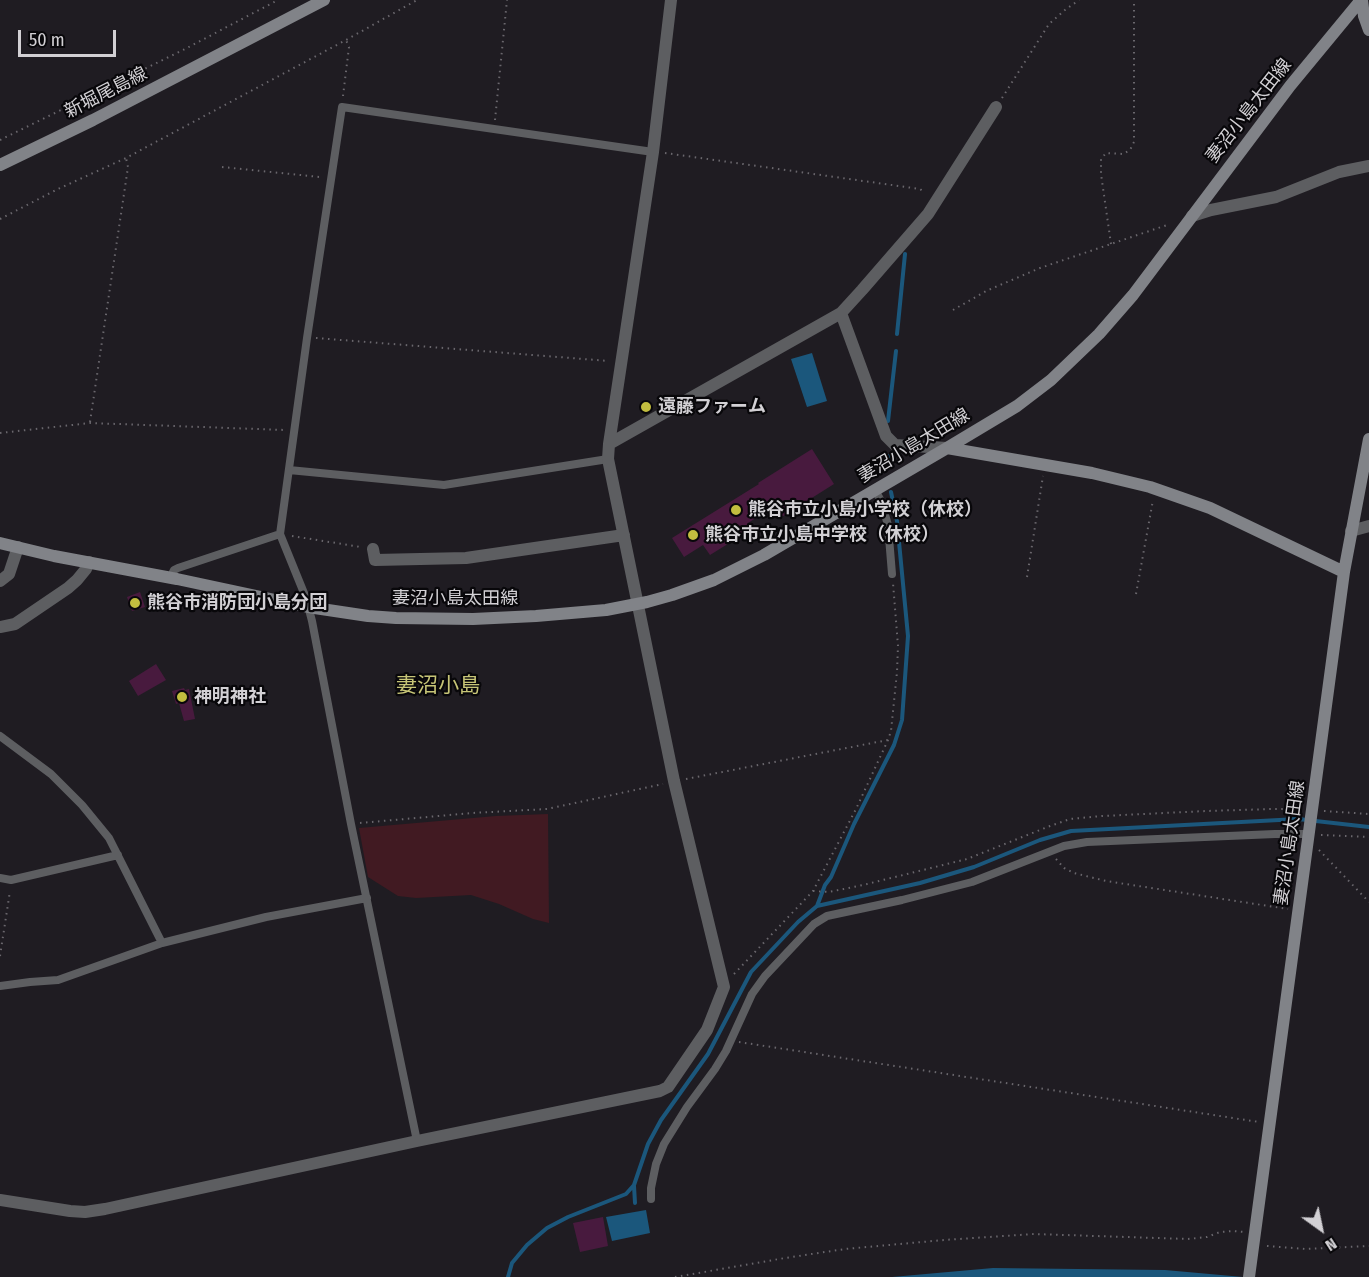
<!DOCTYPE html>
<html>
<head>
<meta charset="utf-8">
<style>
	body { margin:0 }
	#map { position:relative; width:1369px; height:1277px; overflow:hidden; background:#1f1c22; font-family:"Fira Sans Condensed",sans-serif }
	canvas { display:block }
	.north { position:absolute; left:1291px; top:1199px; width:60px; height:60px; -webkit-text-stroke:4px #08070a; paint-order:stroke; rotate:147deg; font-size:16px; font-weight:700; line-height:24px; text-align:center; color:#d2d0d4 }
	.north::after { content:''; display:block; margin:auto; width:21px; height:27px; background:#d2d0d4; clip-path:polygon(50% 0,100% 100%,50% 72%,0 100%) }
	.scale { position:absolute; left:18px; top:30px; width:98px; height:27px; box-sizing:border-box; border:3px solid #d2d0d4; border-top:0; padding-left:8px; font-size:18px; line-height:21px; white-space:nowrap; color:#d2d0d4; -webkit-text-stroke:4px #08070a; paint-order:stroke }
</style>
</head>
<body>
<div id="map">
<canvas width="1369" height="1277"></canvas>
<div class="north">N</div>
<div class="scale">50 m</div>
</div>
<script>
const c = document.querySelector('canvas').getContext('2d');
c.lineJoin = 'round';
function paint(path, color) {
  c.fillStyle = color;
  c.fill(path, 'evenodd');
}
function toPath(rows) {
  const path = new Path2D();
  for (const r of rows) {
    path.moveTo(r[0], r[1]);
    for (let i = 2; i < r.length; i += 2) path.lineTo(r[i], r[i + 1]);
  }
  return path;
}
function stroke(path, color, width, dash) {
  c.strokeStyle = color;
  c.lineWidth = width;
  c.lineCap = dash ? 'butt' : 'round';
  c.setLineDash(dash || []);
  c.stroke(path);
}
function write(font, color, halo, rows, align = 'center') {
  c.font = font + ' "Fira Sans Condensed","Noto Sans JP",sans-serif';
  c.lineWidth = 4.5;
  c.setLineDash([]);
  c.textBaseline = 'middle';
  c.strokeStyle = halo;
  c.fillStyle = color;
  for (const [text, x, y, turn = 0] of rows) {
    c.save();
    c.translate(x, y);
    c.rotate((+turn || 0) * Math.PI / 180);
    c.textAlign = isNaN(turn) ? turn : align;
    if (halo) c.strokeText(text, 0, 0);
    c.fillText(text, 0, 0);
    c.restore();
  }
}
const green = toPath([
	[548,814,549,923,533,919,499,904,471,895,416,898,398,896,368,877,359,828,496,816]
]);
const water = toPath([
	[812,353,827,401,807,407,791,359],
	[646,1210,650,1233,612,1241,606,1217],
	[993,1268,1165,1270,1243,1277,892,1277]
]);
const stream = toPath([
	[897,334,905,254],
	[888,421,896,351],
	[888,468,888,456],
	[817,906,825,885,831,877,854,824,894,745,902,720,908,636,897,521,891,492],
	[634,1186,635,1203],
	[508,1277,512,1263,527,1245,547,1228,568,1217,626,1194,634,1185,648,1144,661,1120,708,1054,751,972,798,922,817,906,920,883,974,867,1040,840,1071,831,1298,819,1369,827]
]);
const building = toPath([
	[812,449,834,484,780,518,773,507,748,523,752,529,710,555,703,545,684,557,672,538,759,484,758,483],
	[140,592,145,607,132,611,127,597],
	[156,664,166,680,138,696,129,681],
	[184,688,185,690,189,689,195,719,184,721,179,703,176,704,172,691],
	[603,1217,608,1246,580,1252,573,1223]
]);
const path = toPath([
	[343,96,349,47,346,40],
	[1002,98,1049,24,1065,10,1079,0],
	[495,120,507,0],
	[0,140,185,49,278,0],
	[665,153,920,189,925,193],
	[222,167,320,177],
	[0,219,58,189,126,158,346,40,417,0],
	[1111,244,1101,174,1101,159,1106,153,1123,154,1130,150,1134,142,1134,0],
	[953,310,986,291,1040,268,1170,224],
	[316,338,609,361],
	[90,422,128,167,126,158],
	[0,433,90,423,285,430],
	[292,536,361,547],
	[1027,577,1043,476],
	[1136,594,1153,500],
	[686,779,888,740],
	[1324,811,1369,814],
	[360,823,472,813,547,809,663,784],
	[1321,835,1369,837],
	[1319,850,1369,902],
	[1056,859,1064,868,1074,873,1106,881,1288,909],
	[813,891,829,892,863,885,967,859,1050,826,1070,819,1102,816,1206,811,1273,809,1300,809],
	[0,956,10,891],
	[734,974,813,891,856,809,888,740,891,731,897,672,898,646,893,583],
	[739,1042,1259,1122],
	[1267,1246,1306,1249,1369,1246],
	[675,1277,785,1258,845,1249,944,1240,1034,1234,1188,1239,1207,1237,1220,1232,1233,1231,1244,1232]
]);
const lane = toPath([
	[289,470,444,485,608,459],
	[875,490,881,501,888,525,892,574],
	[170,578,174,570,178,568,280,534],
	[0,736,51,774,82,805,109,838,162,943],
	[0,878,11,880,118,855],
	[0,986,30,982,58,980,162,943,266,917,367,898],
	[417,1141,351,824,312,621,306,598,280,534,307,338,342,107,653,152],
	[651,1199,651,1188,656,1164,664,1144,687,1107,715,1069,726,1051,752,994,765,976,814,924,827,916,902,900,972,882,1064,846,1087,842,1275,834,1309,834]
]);
const street = toPath([
	[1192,216,1211,210,1276,197,1339,172,1369,166],
	[841,313,886,436,895,445,947,448],
	[609,444,841,313,862,290,928,214,996,107],
	[1351,531,1369,526],
	[373,549,375,560,466,558,624,535],
	[0,581,9,574,18,547],
	[0,627,15,624,68,588,77,580,86,569,89,562],
	[0,1200,70,1211,85,1212,105,1209,417,1141,660,1091,668,1087,707,1030,724,987,674,781,608,459,609,444,653,152,671,0]
]);
const secondary = toPath([
	[1362,0,1364,16,1369,30],
	[0,165,93,120,324,0],
	[947,448,1092,473,1150,487,1210,508,1344,572],
	[0,543,54,556,177,579,308,607,368,616,396,618,473,619,536,616,606,610,647,602,672,595,714,580,764,555,947,448,1017,406,1051,380,1099,334,1133,295,1290,86,1361,0],
	[1249,1277,1344,572,1369,439]
]);
const markers = [
	[646,407,6,"#c2bd3f"],
	[736,510,6,"#c2bd3f"],
	[693,535,6,"#c2bd3f"],
	[135,603,6,"#c2bd3f"],
	[182,697,6,"#c2bd3f"]
];
const streetNames = [
	["新堀尾島線",106,93,-27],
	["妻沼小島太田線",1249,111,-52],
	["妻沼小島太田線",914,446,-31],
	["妻沼小島太田線",455,599],
	["妻沼小島太田線",1290,843,-82]
];
const poiNames = [
	["遠藤ファーム",658,407],
	["熊谷市立小島小学校（休校）",748,510],
	["熊谷市立小島中学校（休校）",705,535],
	["熊谷市消防団小島分団",147,603],
	["神明神社",194,697]
];
const quarterNames = [
	["妻沼小島",438,686]
];
paint(green, '#411a22');
paint(water, '#1b577c');
stroke(stream, '#1b577c', 4);
paint(building, '#481a3e');
stroke(path, '#6a676d', 2, [1.5, 4.5]);
stroke(lane, '#5d5e61', 8);
stroke(street, '#5d5e61', 12);
stroke(secondary, '#818388', 12);
for (const [x, y, r, color] of markers) {
  const dot = new Path2D();
  dot.arc(x, y, r, 0, 2 * Math.PI);
  c.fillStyle = color;
  c.fill(dot);
  stroke(dot, '#08070a', 2);
}
write('18px', '#d2d0d4', '#08070a', streetNames);
write('bold 18px', '#d2d0d4', '#08070a', poiNames, 'left');
write('21px', '#c7c577', '#08070a', quarterNames);
</script>
</body>
</html>
